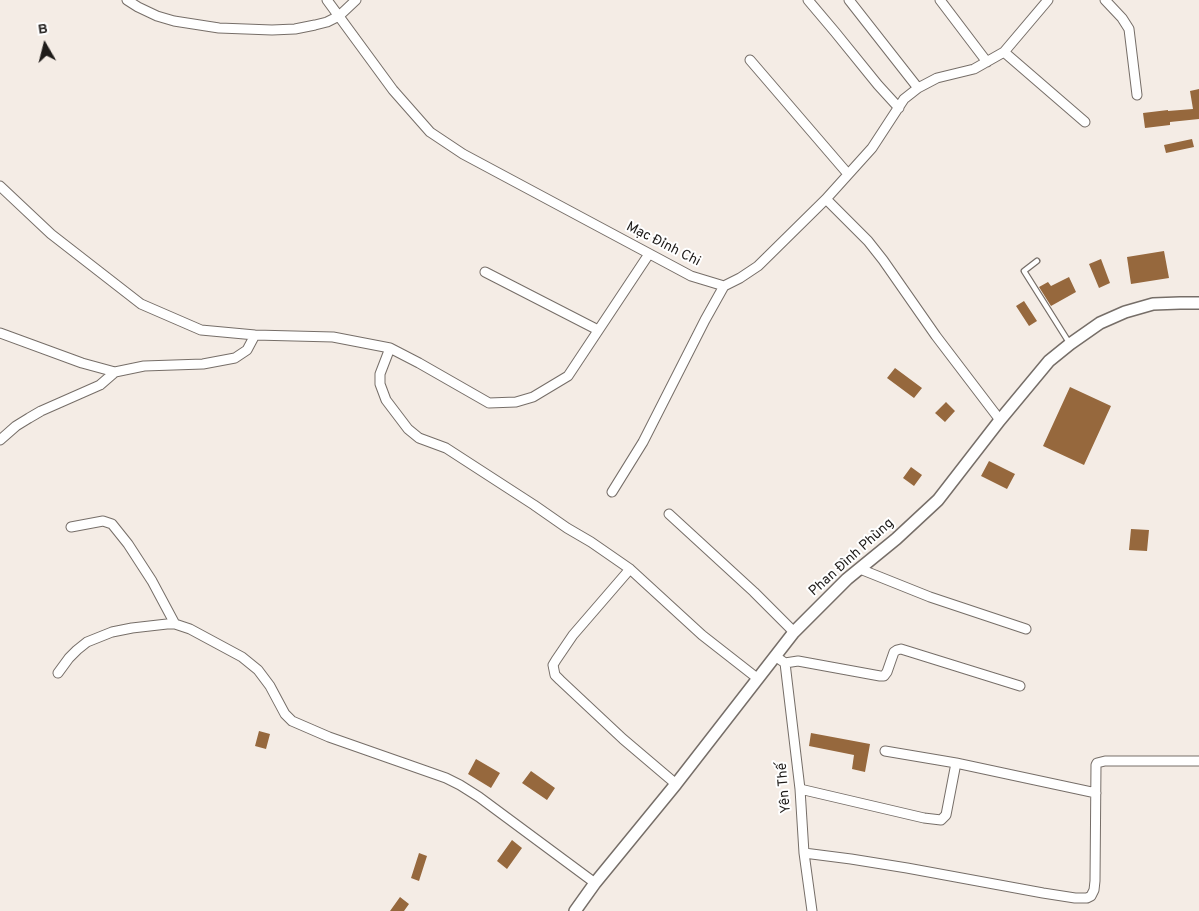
<!DOCTYPE html>
<html>
<head>
<meta charset="utf-8">
<style>
	body { margin:0 }
	#map { position:relative; width:1199px; height:911px; overflow:hidden; background:#f4ece5; font-family:Overpass,sans-serif }
	canvas { display:block }
	.north { position:absolute; left:20px; top:20px; width:50px; height:50px; -webkit-text-stroke:4px #fff; paint-order:stroke; rotate:352deg; font-size:14px; font-weight:700; line-height:20px; text-align:center; color:#1e1b19 }
	.north::after { content:''; display:block; margin:auto; width:18px; height:22px; background:#1e1b19; clip-path:polygon(50% 0,100% 100%,50% 72%,0 100%) }
</style>
</head>
<body>
<div id="map">
<canvas width="1199" height="911"></canvas>
<div class="north">B</div>
</div>
<script>
const c = document.querySelector('canvas').getContext('2d');
c.lineJoin = 'round';
function paint(path, color) {
  c.fillStyle = color;
  c.fill(path, 'evenodd');
}
function toPath(rows) {
  const path = new Path2D();
  for (const r of rows) {
    path.moveTo(r[0], r[1]);
    for (let i = 2; i < r.length; i += 2) path.lineTo(r[i], r[i + 1]);
  }
  return path;
}
function stroke(path, color, width, dash) {
  c.strokeStyle = color;
  c.lineWidth = width;
  c.lineCap = dash ? 'butt' : 'round';
  c.setLineDash(dash || []);
  c.stroke(path);
}
function write(font, color, halo, rows, align = 'center') {
  c.font = font + ' Overpass,sans-serif';
  c.lineWidth = 4;
  c.setLineDash([]);
  c.textBaseline = 'middle';
  c.strokeStyle = halo;
  c.fillStyle = color;
  for (const [text, x, y, turn = 0] of rows) {
    c.save();
    c.translate(x, y);
    c.rotate((+turn || 0) * Math.PI / 180);
    c.textAlign = isNaN(turn) ? turn : align;
    if (halo) c.strokeText(text, 0, 0);
    c.fillText(text, 0, 0);
    c.restore();
  }
}
const building = toPath([
	[1199,89,1199,119,1170,122,1170,125,1145,128,1143,113,1168,110,1168,111,1193,109,1190,91],
	[1192,139,1194,147,1166,153,1164,145],
	[1164,251,1169,278,1131,284,1127,257],
	[1101,259,1110,283,1099,288,1089,264],
	[1069,277,1076,292,1051,306,1039,287,1048,282,1051,286],
	[1024,301,1037,321,1029,326,1016,306],
	[895,368,922,388,914,398,887,378],
	[1070,387,1111,406,1084,465,1043,446],
	[946,402,955,411,945,422,935,413],
	[989,461,1015,474,1007,489,981,476],
	[911,467,922,475,914,486,903,478],
	[1131,529,1149,530,1147,551,1129,550],
	[259,731,270,734,266,749,255,746],
	[811,733,870,744,865,772,852,769,854,755,809,746],
	[476,759,500,773,491,788,468,774],
	[531,771,555,788,547,800,522,783],
	[512,840,522,848,507,869,497,861],
	[419,853,427,856,419,881,411,878],
	[400,897,409,904,404,911,390,911]
]);
const service = toPath([
	[1037,261,1024,271,1070,344]
]);
const minor = toPath([
	[127,0,138,7,157,16,174,21,219,28,272,30,295,29,315,25,327,22,339,16,356,0],
	[327,0,393,90,430,132,463,154,691,276,724,286,740,278,758,266,826,199,872,148,904,99,918,88,937,78,974,69,1004,52,1048,0],
	[808,0,835,32,878,85,899,108],
	[849,0,918,88],
	[940,0,987,62],
	[1105,0,1122,18,1129,29,1137,95],
	[1004,52,1085,122],
	[750,60,848,174],
	[0,186,51,234,141,304,201,330,255,335,333,337,390,348,419,363,489,403,516,402,533,397,568,376,649,254],
	[826,199,868,241,883,260,936,336,1000,420],
	[485,272,598,330],
	[0,333,82,363,115,372],
	[390,348,380,374,380,384,386,400,408,429,419,438,446,448,534,505,567,528,591,542,630,569,702,635,757,678],
	[0,440,16,426,29,418,41,411,100,385,115,372,144,366,203,364,235,358,247,350,255,335],
	[612,492,643,442,705,320,724,286],
	[669,514,754,592,794,632],
	[71,527,103,521,112,524,128,544,152,581,175,624],
	[630,569,573,635,556,660,553,665,555,675,560,680,623,739,676,784],
	[860,569,930,597,1026,629],
	[775,656,785,663,798,661,880,676,884,676,887,672,894,652,897,650,901,649,1020,686],
	[785,663,800,789,804,853,812,911],
	[58,673,69,658,77,650,87,642,112,632,132,628,167,624,175,624,190,629,242,657,258,670,270,686,285,714,292,721,329,737,446,778,460,785,479,797,595,883],
	[885,751,956,763,1096,793],
	[800,789,924,818,941,820,946,815,956,763],
	[804,853,851,859,907,868,1043,893,1075,898,1087,898,1091,896,1094,890,1095,881,1096,765,1097,763,1105,761,1199,761]
]);
const tertiary = toPath([
	[575,911,595,883,676,784,794,632,847,579,896,539,938,500,1000,420,1049,361,1070,344,1100,323,1125,312,1153,304,1180,303,1199,303]
]);
const streetNames = [
	["Mạc Đỉnh Chi",663,245,27],
	["Phan Đình Phùng",852,558,-42],
	["Yên Thế",785,788,-95]
];
paint(building, '#96683d');
stroke(service, '#766e68', 7);
stroke(minor, '#766e68', 11);
stroke(tertiary, '#766e68', 14);
stroke(service, '#fff', 4.5);
stroke(minor, '#fff', 9);
stroke(tertiary, '#fff', 11);
write('14px', '#1e1b19', '#fff', streetNames);
</script>
</body>
</html>
